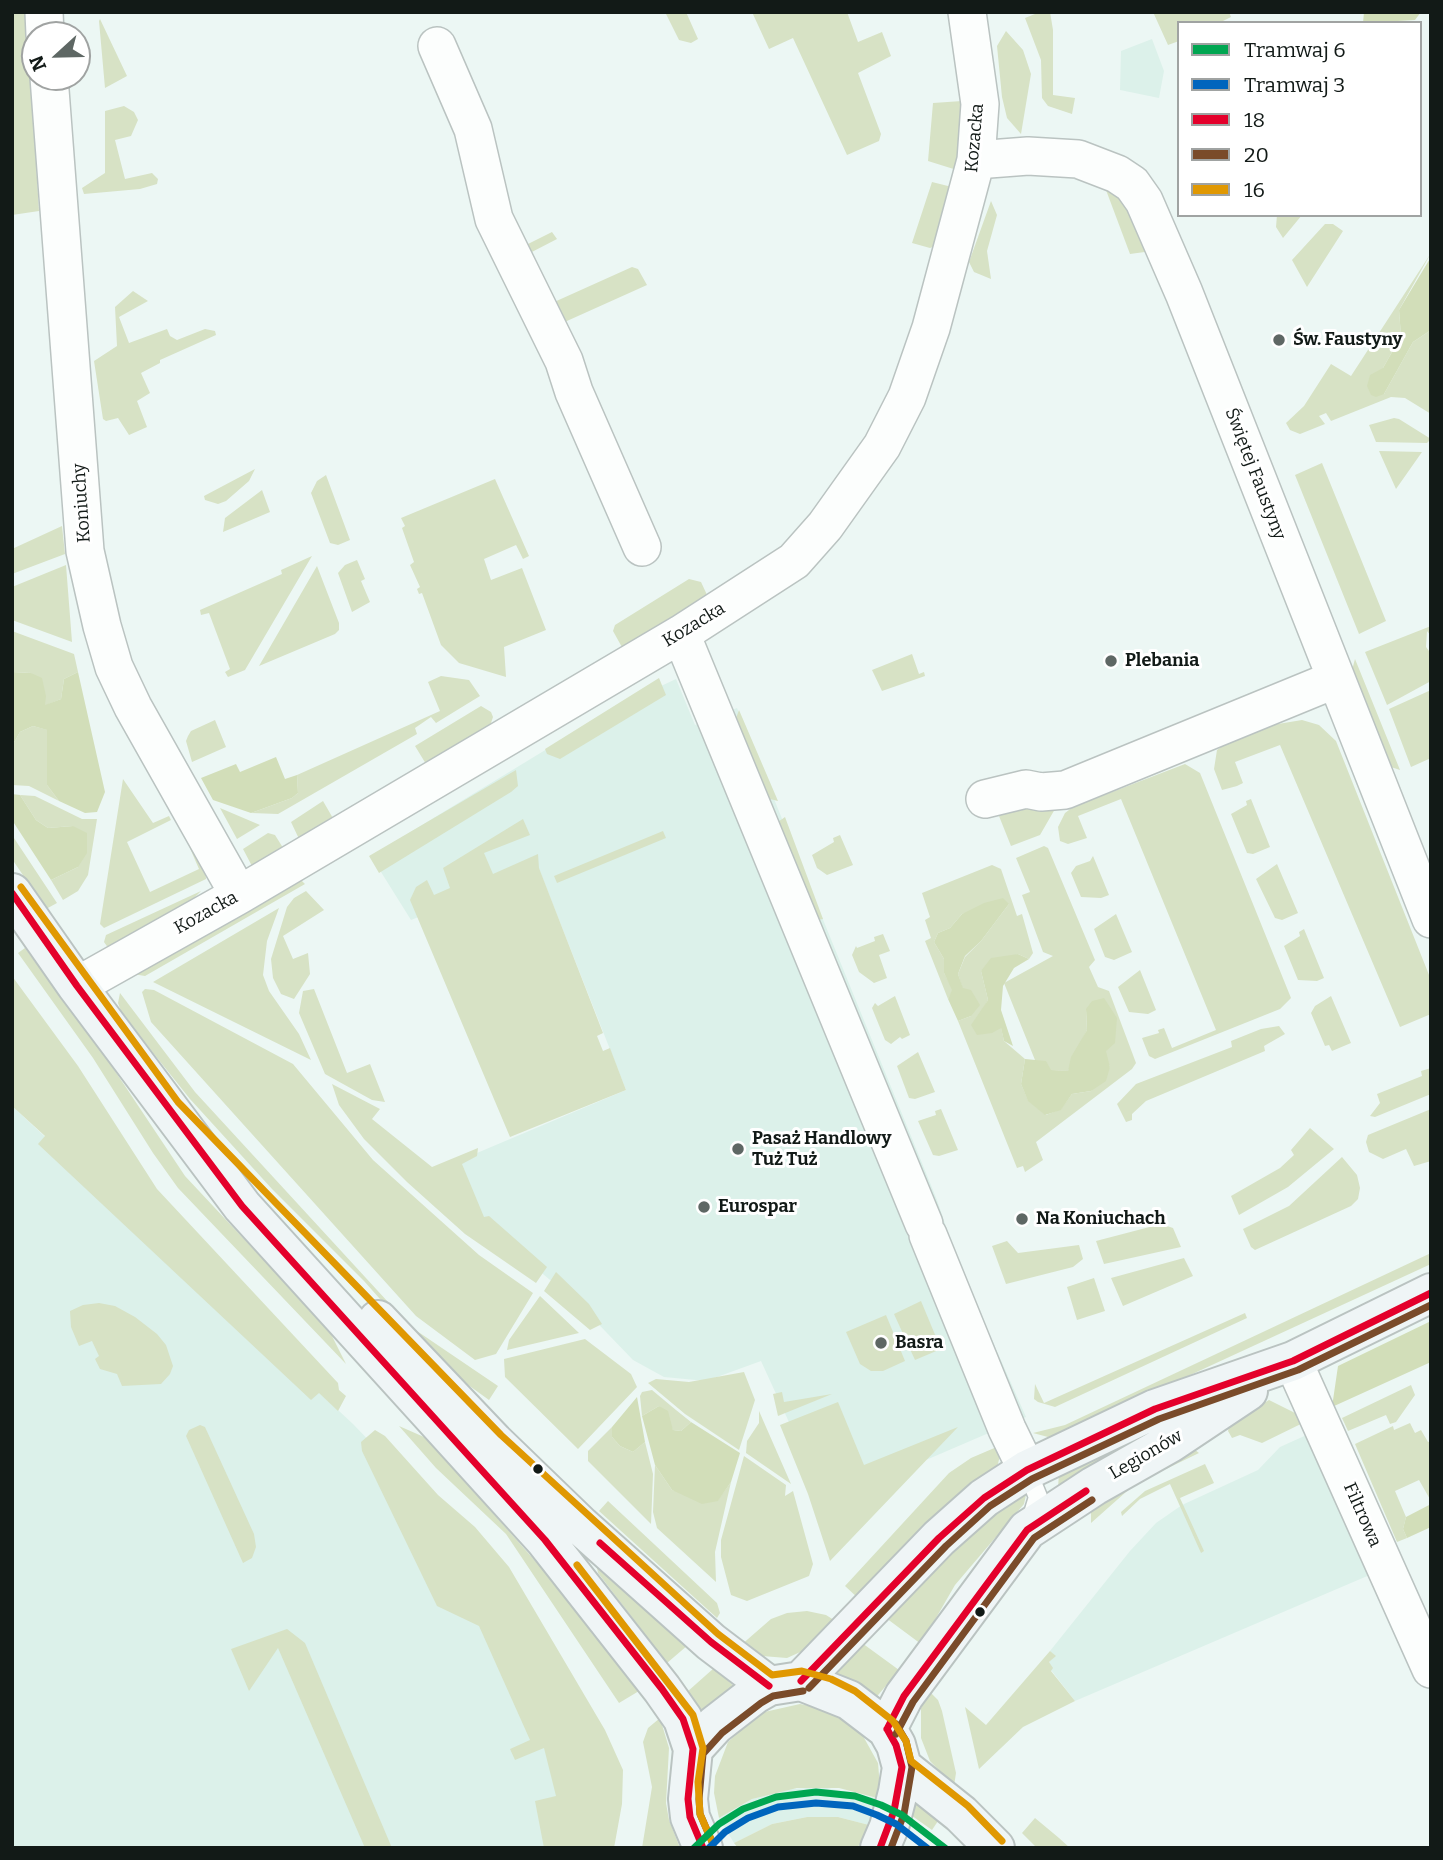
<!DOCTYPE html>
<html>
<head>
<meta charset="utf-8">
<style>
	body { margin:0 }
	#map { position:relative; width:1443px; height:1860px; overflow:hidden; background:#ecf7f4; font-family:Bitter,serif }
	canvas { display:block }
	.frame { position:absolute; inset:0; border:14px solid #121a17; pointer-events:none }
	.legend { position:absolute; left:1177px; top:21px; width:245px; height:196px; box-sizing:border-box; background:#fff; border:2px solid #a0a3a2; margin:0; padding:9px 12px; list-style:none; font-size:21px; color:#121a17 }
	.legend li { display:flex; align-items:center; gap:14px; height:35px }
	.legend b { width:35px; border:2px solid #a0a3a2 }
	.north { position:absolute; left:21px; top:21px; width:70px; height:70px; box-sizing:border-box; background:#fff; border:2px solid #a0a3a2; border-radius:50%; rotate:248deg; font-size:19px; font-weight:700; line-height:28px; text-align:center; color:#121a17 }
	.north::after { content:''; display:block; margin:auto; width:24px; height:32px; background:#5e6764; clip-path:polygon(50% 0,100% 100%,50% 72%,0 100%) }
</style>
</head>
<body>
<div id="map">
<canvas width="1443" height="1860"></canvas>
<div class="frame"></div>
<ul class="legend">
<li><b style="height:9px;background:#00a651"></b>Tramwaj 6</li>
<li><b style="height:9px;background:#0065bd"></b>Tramwaj 3</li>
<li><b style="height:9px;background:#e4002b"></b>18</li>
<li><b style="height:9px;background:#7a4b2a"></b>20</li>
<li><b style="height:9px;background:#e09802"></b>16</li>
</ul>
<div class="north">N</div>
</div>
<script>
const c = document.querySelector('canvas').getContext('2d');
c.lineJoin = 'round';
function paint(path, color) {
  c.fillStyle = color;
  c.fill(path, 'evenodd');
}
function toPath(rows) {
  const path = new Path2D();
  for (const r of rows) {
    path.moveTo(r[0], r[1]);
    for (let i = 2; i < r.length; i += 2) path.lineTo(r[i], r[i + 1]);
  }
  return path;
}
function stroke(path, color, width, dash) {
  c.strokeStyle = color;
  c.lineWidth = width;
  c.lineCap = dash ? 'butt' : 'round';
  c.setLineDash(dash || []);
  c.stroke(path);
}
function write(font, color, halo, rows, align = 'center') {
  c.font = font + ' Bitter,serif';
  c.lineWidth = 6;
  c.setLineDash([]);
  c.textBaseline = 'middle';
  c.strokeStyle = halo;
  c.fillStyle = color;
  for (const [text, x, y, turn = 0] of rows) {
    c.save();
    c.translate(x, y);
    c.rotate((+turn || 0) * Math.PI / 180);
    c.textAlign = isNaN(turn) ? turn : align;
    if (halo) c.strokeText(text, 0, 0);
    c.fillText(text, 0, 0);
    c.restore();
  }
}
const built = toPath([
	[1152,39,1164,71,1159,98,1120,90,1121,51],
	[676,679,695,725,737,708,937,1200,959,1265,1026,1417,826,1503,761,1361,706,1381,664,1377,633,1360,580,1305,482,1223,458,1161,626,1090,539,869,411,920,371,856,616,707],
	[12,1106,353,1424,476,1551,606,1848,12,1848],
	[1311,1433,1372,1574,1075,1701,1051,1670,1049,1662,1055,1656,1050,1651,1130,1551,1156,1523,1182,1505,1258,1470,1280,1447],
	[822,1787,881,1799,873,1826,838,1817,807,1817,772,1824,734,1843,719,1818,752,1799,778,1790]
]);
const green = toPath([
	[12,12,27,12,39,211,12,215],
	[665,12,686,12,698,39,691,43,679,40],
	[752,12,847,12,858,42,882,32,891,56,858,73,881,134,879,141,847,155,793,38,769,49],
	[1040,12,1050,12,1053,30,1053,95,1075,98,1072,114,1048,106,1042,98,1041,60,1025,18],
	[1153,12,1229,12,1231,17,1219,23,1179,23,1179,41,1168,45],
	[100,19,127,76,105,88,99,21],
	[1006,31,1023,50,1031,74,1021,134,1007,118,1002,97,997,46],
	[962,101,960,171,928,161,933,103],
	[124,106,134,112,138,120,131,136,115,140,125,179,152,173,158,179,157,184,140,189,84,194,82,188,105,173,105,111],
	[932,182,956,188,935,246,930,248,912,243],
	[1103,182,1125,198,1152,251,1130,254],
	[991,201,997,215,987,251,991,279,974,272,969,262],
	[1277,215,1302,215,1283,238,1276,227],
	[1325,224,1333,224,1343,231,1307,287,1292,260],
	[552,232,557,239,528,254,552,303,632,267,638,269,647,285,558,325,522,247],
	[1431,253,1399,310,1401,336,1383,368,1384,394,1413,342,1431,330,1431,414,1405,398,1391,397,1331,421,1326,413,1319,416,1325,424,1300,434,1290,430,1286,423,1304,406,1331,364,1351,376],
	[133,291,148,301,119,317,129,343,167,329,170,336,177,340,205,329,215,331,216,335,160,360,160,363,141,373,150,393,137,401,147,427,129,435,118,418,106,421,103,419,94,361,117,346,115,307],
	[1394,418,1399,419,1431,439,1427,443,1376,442,1369,425],
	[1379,451,1422,452,1396,489],
	[1322,463,1386,621,1359,634,1295,475],
	[255,469,249,481,226,501,218,504,205,500,204,496],
	[326,475,350,540,338,545,330,543,311,493,317,481],
	[495,479,529,556,523,559,516,545,484,559,491,580,522,568,546,630,504,647,506,677,459,663,441,645,422,593,419,594,417,589,420,587,410,565,414,562,402,528,405,526,401,518],
	[262,490,270,512,223,532,225,518],
	[62,526,65,554,12,574,12,549],
	[312,556,245,670,228,677,225,672,230,669,209,613,201,615,200,610,282,574,281,570],
	[357,560,365,579,361,581,370,602,352,612,338,573,345,565],
	[66,565,72,642,12,620,12,587],
	[317,566,339,623,339,630,335,634,259,666],
	[689,579,701,582,708,597,623,649,613,631,615,625],
	[1431,626,1431,636,1427,631,1426,647,1429,651,1431,681,1387,705,1365,652],
	[12,631,74,654,78,672,64,679,61,699,44,706,31,673,12,672],
	[912,654,919,674,924,672,925,676,882,691,872,670],
	[1355,659,1400,770,1385,765,1351,674],
	[441,676,469,680,480,696,436,723,431,717,415,728,417,734,278,814,251,813,292,798,298,793,297,775,440,711,428,682],
	[659,678,666,695,560,759,547,754,545,749],
	[1431,690,1431,758,1411,767,1389,709],
	[481,706,491,712,493,717,490,726,426,764,415,746],
	[739,710,778,801,766,798,735,721],
	[215,720,226,747,192,762,186,741,188,736,191,731],
	[1302,720,1319,725,1336,741,1431,980,1431,1014,1400,1027,1280,745,1235,762,1243,783,1237,786,1222,790,1214,769,1217,750,1224,745,1266,726],
	[33,726,48,730,47,785,59,801,29,786,12,785,12,746,20,732],
	[1185,764,1200,773,1291,998,1280,1009,1155,1059,1149,1056,1142,1038,1159,1033,1158,1030,1164,1028,1172,1048,1216,1030,1121,799,1078,816,1087,838,1068,844,1060,841,1058,827,1065,813,1073,807],
	[516,770,518,786,511,792,379,873,369,856],
	[123,779,153,823,169,816,171,820,127,842,150,892,199,869,183,832,205,865,206,879,104,928,100,924],
	[20,795,35,796,82,819,97,819,88,875,78,891,63,900,51,880,78,867,73,826,48,828,36,820],
	[1251,799,1270,847,1253,854,1247,853,1231,814,1247,805,1246,801],
	[323,801,334,820,300,841,291,822],
	[1059,802,1040,835,1011,846,997,811],
	[220,808,260,825,237,839],
	[785,817,823,919,817,920,778,822],
	[523,819,530,835,484,853,493,874,538,854,539,868,603,1033,597,1036,603,1051,610,1048,626,1090,510,1137,410,900,416,887,427,880,434,895,450,888,443,868],
	[663,831,666,838,557,883,554,876],
	[268,833,275,835,285,851,253,868,243,849],
	[12,835,57,903,46,909,12,859],
	[840,835,853,865,827,875,817,868,812,855,834,842,833,838],
	[1044,846,1048,848,1095,960,1089,967,1098,987,1109,991,1136,1063,1132,1069,1036,1142,1043,1160,1025,1172,1023,1166,1017,1168,958,1021,971,1016,958,974,965,957,981,941,1009,904,962,914,950,928,938,933,934,942,944,959,944,973,953,990,948,999,925,941,931,938,925,920,930,917,922,893,992,865,1001,869,1017,916,1022,914,1033,953,1029,959,1018,954,981,971,988,1000,979,1017,1001,1027,1004,1041,1025,1059,1021,1084,1028,1100,1046,1115,1061,1109,1072,1094,1091,1091,1110,1067,1086,1009,1087,1030,1068,1071,1039,1070,1004,983,1053,956,1043,952,1022,895,1030,892,1016,858],
	[1093,856,1109,895,1101,898,1081,897,1071,873,1076,866,1090,861],
	[1277,864,1298,913,1282,920,1275,918,1256,879],
	[299,878,305,884,145,976,133,974],
	[201,891,189,903,109,949,104,942,106,935],
	[306,891,324,910,283,936,293,959,308,953,310,974,294,999,281,994,273,978,271,959,287,907,294,898],
	[279,908,267,941,263,975,269,991,299,1034,311,1060,153,982],
	[1116,914,1132,952,1114,960,1105,957,1094,929],
	[1304,929,1324,978,1317,981,1298,980,1284,946,1300,936,1299,932],
	[883,934,890,951,879,955,887,978,874,983,859,972,852,955,856,946,857,948,875,941,874,937],
	[25,948,113,1068,185,1176,329,1330,346,1364,178,1188,153,1153,93,1058,18,953],
	[1140,970,1156,1010,1148,1014,1129,1012,1118,987],
	[12,976,78,1066,157,1189,338,1383,339,1390,346,1396,338,1411,319,1393,311,1400,38,1144,45,1136,12,1106],
	[145,989,154,990,293,1064,373,1160,479,1255,533,1293,496,1354,475,1360,416,1316,151,1022,142,992],
	[314,989,347,1073,370,1064,385,1102,372,1100,325,1074,299,1013,303,991],
	[120,993,195,1092,411,1327,498,1386,489,1400,435,1361,364,1281,272,1189,190,1099,122,1014,118,1003],
	[895,996,910,1035,902,1039,900,1037,891,1044,885,1040,872,1008,875,1003,878,1006],
	[1331,996,1351,1043,1332,1051,1329,1045,1325,1046,1311,1013,1315,1006],
	[1279,1026,1285,1034,1264,1046,1265,1051,1146,1101,1132,1114,1132,1120,1126,1122,1117,1104,1136,1084,1232,1047,1231,1041,1261,1029],
	[918,1052,935,1092,915,1099,909,1098,897,1066],
	[1431,1068,1431,1094,1375,1117,1370,1116,1380,1103,1377,1094,1422,1076,1421,1071],
	[332,1084,380,1109,372,1119,432,1167,478,1148,477,1156,462,1164,484,1217,489,1216,547,1267,536,1283,465,1234,407,1182,364,1139,339,1105],
	[941,1109,958,1150,939,1156,933,1155,918,1121,936,1115,935,1111],
	[1431,1109,1431,1161,1414,1166,1406,1149,1383,1159,1369,1152,1366,1142,1368,1135],
	[1310,1128,1334,1149,1288,1187,1239,1215,1231,1196,1280,1168,1294,1155,1291,1150],
	[1342,1157,1357,1175,1360,1188,1358,1199,1351,1206,1255,1250,1251,1247,1243,1229,1289,1206],
	[1161,1224,1173,1228,1181,1247,1104,1264,1096,1241],
	[1007,1241,1018,1253,1079,1245,1083,1259,1073,1267,1006,1284,992,1246],
	[1431,1253,1431,1264,1060,1435,1048,1437,1033,1433,1065,1425],
	[1184,1258,1193,1276,1123,1306,1111,1278],
	[556,1272,589,1304,602,1324,590,1330,544,1291],
	[1094,1278,1105,1311,1077,1320,1067,1287],
	[540,1296,579,1333,507,1350,509,1340],
	[921,1301,941,1349,915,1360,894,1314],
	[99,1303,115,1306,135,1317,157,1334,166,1345,173,1366,170,1374,161,1384,122,1386,117,1374,100,1369,95,1359,99,1356,92,1341,79,1346,71,1327,70,1311,83,1305],
	[1245,1313,1247,1318,1055,1407,1038,1402,1034,1399,1035,1384,1044,1403],
	[886,1315,905,1361,883,1371,871,1371,860,1364,846,1332],
	[585,1339,631,1374,637,1387,578,1449,505,1377,504,1359],
	[744,1372,755,1400,739,1450,685,1414,648,1383,656,1379,689,1382],
	[1411,1385,1415,1395,1396,1422,1390,1424,1386,1415,1348,1431,1342,1418],
	[652,1390,676,1410,691,1422,681,1431,673,1430,659,1406,642,1416,640,1396,642,1392],
	[1233,1391,1058,1488,1059,1473],
	[782,1392,784,1402,832,1394,778,1416,773,1394],
	[1269,1400,1309,1420,1262,1443,1240,1435,1232,1438,1228,1431,1230,1423],
	[838,1402,864,1465,958,1427,830,1561,808,1494,780,1425],
	[759,1411,791,1484,746,1453,747,1441,759,1423],
	[1410,1423,1415,1433,1421,1430,1428,1442,1431,1441,1431,1501,1419,1480,1395,1491,1406,1517,1403,1529,1407,1538,1397,1542,1355,1444,1393,1426,1394,1430],
	[200,1425,205,1427,254,1534,256,1547,252,1558,243,1563,186,1436,189,1430],
	[399,1426,424,1437,435,1447,594,1628,591,1632,594,1636,597,1633,639,1691,619,1703,506,1534,436,1468],
	[612,1427,612,1437,620,1446,633,1452,645,1442,653,1474,651,1524,588,1461,588,1451],
	[375,1430,385,1436,438,1495,475,1527,509,1567,605,1730,623,1770,622,1804,614,1848,544,1848,535,1801,556,1796,544,1748,515,1760,510,1749,530,1740,479,1626,437,1606,362,1451,361,1442],
	[999,1446,1001,1451,997,1468,934,1516,859,1599,845,1586,949,1473,971,1458],
	[1190,1446,1199,1453,1135,1484,1091,1523,1091,1509],
	[744,1456,786,1485,785,1496,793,1491,813,1564,809,1576,747,1601,731,1595,721,1557,721,1540],
	[1205,1464,1214,1483,1180,1498,1204,1551,1201,1553,1170,1484,1140,1499,1122,1516,1121,1512,1145,1491],
	[655,1465,672,1490,718,1500,731,1482,715,1552,716,1582,657,1528,653,1512],
	[1024,1492,1026,1495,1024,1504,955,1585,921,1644,886,1618,980,1524],
	[608,1501,717,1603,720,1613,717,1618,599,1511],
	[597,1568,601,1568,688,1645,667,1663,598,1573],
	[807,1611,826,1615,837,1622,807,1649,787,1658,762,1656,740,1646,771,1619,787,1613],
	[287,1629,305,1643,392,1848,365,1848,278,1648,249,1691,231,1649],
	[862,1643,899,1670,874,1700,831,1677],
	[1050,1651,1056,1656,1049,1662,1053,1668,1051,1671,1075,1701,1023,1727,979,1769,965,1707,986,1725],
	[714,1668,736,1688,705,1717,687,1692],
	[928,1690,938,1700,942,1711,956,1773,954,1786,930,1761,921,1738,921,1708],
	[800,1704,826,1709,853,1725,863,1736,878,1763,881,1799,839,1788,797,1788,752,1799,719,1818,714,1793,715,1776,728,1742,760,1713],
	[660,1718,669,1748,666,1803,669,1820,680,1848,642,1848,652,1787,643,1742,648,1728],
	[911,1796,940,1818,932,1830,908,1813],
	[807,1817,838,1817,873,1826,857,1848,738,1848,734,1843,772,1824],
	[1035,1818,1059,1838,1070,1848,1037,1848,1022,1833]
]);
const forest = toPath([
	[1364,12,1421,12,1415,20,1363,23],
	[1431,257,1431,330,1413,342,1384,394,1376,397,1371,395,1367,386,1370,375,1383,368,1401,336,1399,310],
	[12,672,31,673,42,678,46,696,45,705,61,699,64,679,78,672,105,792,97,812,85,813,59,801,47,785,47,730,33,726,20,732,12,746],
	[276,757,285,779,297,775,298,793,292,798,251,813,213,800,201,778,236,764,240,772],
	[12,794,20,795,36,820,48,828,73,826,87,833,87,853,78,867,51,880,12,820],
	[1003,898,1009,904,981,941,965,956,958,974,963,988,971,990,980,1005,971,1016,958,1021,948,999,952,990,944,973,944,959,934,942,938,933,950,928,962,914,984,903],
	[1018,954,1029,959,1014,968,1003,986,1001,1010,1013,1046,1004,1041,1001,1028,992,1033,977,1035,971,1025,988,1000,981,971,991,958],
	[1104,998,1117,1018,1115,1043,1106,1051,1110,1067,1106,1081,1091,1091,1072,1094,1061,1110,1045,1115,1028,1101,1021,1084,1025,1059,1046,1061,1051,1070,1068,1071,1071,1057,1087,1030,1086,1009,1092,1001],
	[1431,1321,1431,1362,1332,1407,1338,1366],
	[637,1397,645,1442,633,1452,620,1446,612,1437,612,1427],
	[659,1406,668,1411,673,1430,681,1431,691,1422,740,1453,731,1482,718,1501,702,1504,672,1490,655,1465,642,1416],
	[1431,1504,1431,1527,1407,1538,1403,1529,1406,1517]
]);
const lane = toPath([
	[1027,1470,1038,1497,1031,1520]
]);
const street = toPath([
	[44,12,45,35],
	[437,46,473,129,494,219,564,361,574,392,642,547],
	[49,77,85,551,102,626,114,667,133,707,239,895],
	[976,160,1028,156,1078,159,1117,174,1132,184,1144,201,1184,293,1431,919],
	[681,634,924,1224],
	[985,799,1026,789,1041,792,1065,790,1336,679],
	[77,986,239,895,681,634,794,561,825,526,882,446,907,397,931,328,976,160,980,104,967,12],
	[928,1235,1007,1429,1027,1470],
	[1293,1361,1431,1669]
]);
const secondary = toPath([
	[12,893,77,986,242,1206,545,1540,662,1689,683,1719,693,1749],
	[378,1320,494,1442,581,1526,711,1642,769,1686],
	[801,1681,939,1538,984,1498,1027,1470,1155,1409,1293,1361,1431,1293],
	[887,1729,904,1696,1027,1530,1094,1486,1170,1443,1248,1391],
	[902,1767,961,1814,995,1848],
	[703,1848,690,1817,688,1799,693,1749,715,1725,755,1694,769,1686,801,1681,849,1700,887,1729,896,1745,902,1767,898,1792,889,1827,880,1848]
]);
const bus1 = toPath([
	[12,893,77,986,242,1206,545,1540,662,1689,683,1719,693,1749,688,1799,690,1817,703,1848],
	[600,1543,711,1642,769,1686],
	[801,1681,939,1538,984,1498,1027,1470,1155,1409,1293,1361,1431,1293],
	[887,1729,904,1696,1027,1530,1086,1491],
	[880,1848,894,1811,902,1767,896,1745,887,1729]
]);
const bus2 = toPath([
	[809,1688,946,1546,990,1506,1032,1479,1159,1419,1298,1370,1431,1305],
	[896,1734,913,1702,1034,1538,1092,1500],
	[713,1844,700,1814,699,1799,703,1754,722,1733,761,1703,773,1696,803,1691],
	[891,1848,904,1814,912,1767,906,1741,896,1724]
]);
const bus3 = toPath([
	[21,887,178,1102,501,1435,718,1634,772,1675,802,1671,831,1679,855,1691,893,1721,906,1741,911,1761,968,1806,1002,1841],
	[577,1565,693,1715,703,1748,698,1782,700,1814,713,1844]
]);
const tram1 = toPath([
	[694,1848,719,1824,743,1809,776,1797,816,1792,855,1796,881,1805,902,1815,945,1848]
]);
const tram2 = toPath([
	[709,1848,725,1832,748,1818,778,1807,816,1803,853,1806,877,1815,896,1824,927,1848]
]);
const markers = [
	[1279,340,7,"#5e6764"],
	[1111,661,7,"#5e6764"],
	[738,1149,7,"#5e6764"],
	[704,1207,7,"#5e6764"],
	[1022,1219,7,"#5e6764"],
	[881,1343,7,"#5e6764"],
	[538,1469,6,"#121a17"],
	[980,1612,6,"#121a17"]
];
const streetNames = [
	["Kozacka",975,138,-85],
	["Świętej Faustyny",1255,474,69],
	["Koniuchy",82,503,-94],
	["Kozacka",694,625,-31],
	["Kozacka",206,913,-29],
	["Legionów",1146,1455,-30],
	["Filtrowa",1362,1515,66]
];
const poiNames = [
	["Św. Faustyny",1293,340],
	["Plebania",1125,661],
	["Pasaż Handlowy",752,1139],
	["Tuż Tuż",752,1160],
	["Eurospar",718,1207],
	["Na Koniuchach",1036,1219],
	["Basra",895,1343]
];
paint(built, '#dcf1ea');
paint(green, '#d7e2c5');
paint(forest, '#d2deb9');
stroke(lane, '#bac3c1', 21);
stroke(street, '#bac3c1', 40);
stroke(secondary, '#bac3c1', 42);
stroke(lane, '#fcfefd', 18);
stroke(street, '#fcfefd', 37);
stroke(secondary, '#eff5f6', 38);
stroke(bus1, '#e4002b', 7);
stroke(bus2, '#7a4b2a', 7);
stroke(bus3, '#e09802', 7);
stroke(tram1, '#00a651', 7);
stroke(tram2, '#0065bd', 7);
for (const [x, y, r, color] of markers) {
  const dot = new Path2D();
  dot.arc(x, y, r, 0, 2 * Math.PI);
  c.fillStyle = color;
  c.fill(dot);
  stroke(dot, '#fff', 2.5);
}
write('18px', '#121a17', '#fff', streetNames);
write('bold 18px', '#121a17', '#fff', poiNames, 'left');
</script>
</body>
</html>
